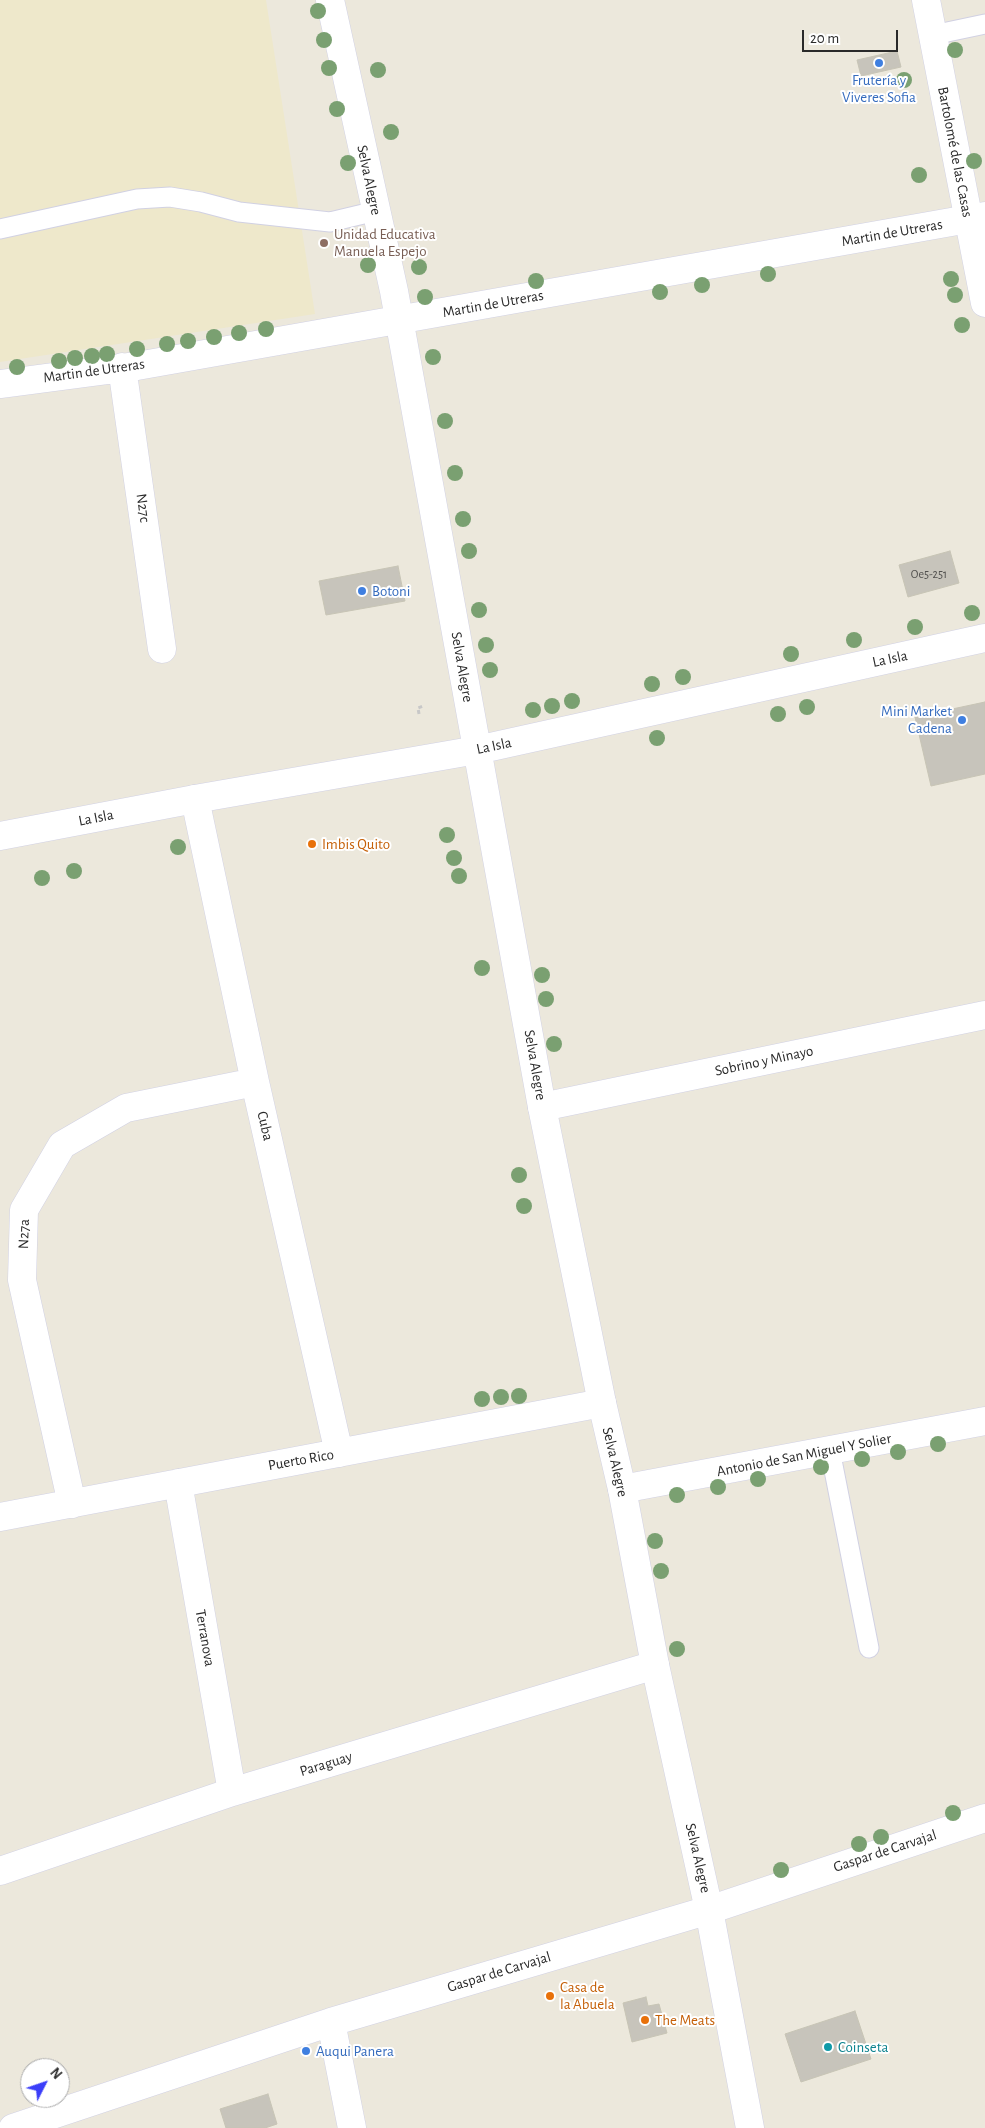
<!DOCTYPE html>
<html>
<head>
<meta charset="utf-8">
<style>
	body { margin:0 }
	#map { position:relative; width:985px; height:2128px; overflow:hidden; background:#ece8dc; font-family:"Alegreya Sans",sans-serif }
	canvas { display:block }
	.north { position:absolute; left:20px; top:2058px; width:50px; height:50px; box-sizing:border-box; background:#fff; border:1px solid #aaa; border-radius:50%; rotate:49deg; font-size:14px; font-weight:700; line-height:20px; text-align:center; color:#2a2a2a }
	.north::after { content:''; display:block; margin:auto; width:18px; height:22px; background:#3b3ef9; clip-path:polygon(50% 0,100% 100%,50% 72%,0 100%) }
	.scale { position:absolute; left:802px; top:30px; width:96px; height:22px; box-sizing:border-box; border:2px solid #2a2a2a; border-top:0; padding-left:6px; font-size:15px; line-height:18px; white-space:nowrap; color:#2a2a2a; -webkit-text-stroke:4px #fff; paint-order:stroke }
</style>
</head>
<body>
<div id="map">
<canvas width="985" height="2128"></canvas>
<div class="north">N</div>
<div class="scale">20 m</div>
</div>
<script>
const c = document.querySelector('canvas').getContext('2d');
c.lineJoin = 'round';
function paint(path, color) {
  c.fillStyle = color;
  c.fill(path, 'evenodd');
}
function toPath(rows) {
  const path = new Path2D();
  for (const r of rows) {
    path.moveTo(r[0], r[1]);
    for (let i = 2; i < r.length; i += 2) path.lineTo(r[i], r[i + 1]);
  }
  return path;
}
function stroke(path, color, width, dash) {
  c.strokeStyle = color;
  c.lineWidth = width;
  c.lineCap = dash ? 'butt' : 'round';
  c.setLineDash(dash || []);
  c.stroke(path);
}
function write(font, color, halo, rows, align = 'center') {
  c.font = font + ' "Alegreya Sans",sans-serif';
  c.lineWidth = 4;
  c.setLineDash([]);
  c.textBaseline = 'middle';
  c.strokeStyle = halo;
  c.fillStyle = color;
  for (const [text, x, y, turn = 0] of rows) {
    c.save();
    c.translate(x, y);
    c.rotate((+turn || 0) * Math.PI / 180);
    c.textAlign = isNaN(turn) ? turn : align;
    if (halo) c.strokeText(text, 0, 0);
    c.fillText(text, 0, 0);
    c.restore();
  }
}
const education = toPath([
	[0,0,266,0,315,314,0,362]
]);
const building = toPath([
	[897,51,901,67,861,76,857,60,897,51],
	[950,551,959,583,908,597,899,565,950,551],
	[398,566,405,601,326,615,319,581,398,566],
	[985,702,985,774,931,786,915,717,985,702],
	[646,1997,648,2006,659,2004,667,2033,632,2042,623,2003,646,1997],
	[855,2011,871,2059,801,2082,785,2034,855,2011],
	[268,2094,277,2124,265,2128,226,2128,220,2109,268,2094]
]);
const path = toPath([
	[419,714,418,708,423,706]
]);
const service = toPath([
	[933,35,985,24],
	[0,229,137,199,170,197,201,202,239,212,330,222,376,211],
	[830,1450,869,1648]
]);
const minor = toPath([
	[122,367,162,649],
	[0,384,137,366,985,216],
	[195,799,255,1082,339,1453],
	[542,1107,985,1015],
	[178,1483,232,1792],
	[622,1489,985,1421],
	[72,1504,22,1280,24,1210,62,1145,126,1108,255,1082],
	[0,1517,602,1403],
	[0,1871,232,1792,655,1665],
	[331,2022,352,2128],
	[13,2128,331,2022,709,1910,985,1818]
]);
const tertiary = toPath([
	[330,0,394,291,542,1107,602,1403,622,1489,655,1665,709,1910,750,2128],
	[926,0,985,303],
	[0,836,195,799,477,750,985,638]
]);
const trees = [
	[318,11],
	[324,40],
	[955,50],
	[329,68],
	[378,70],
	[904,80],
	[337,109],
	[391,132],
	[974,161],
	[348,163],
	[919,175],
	[368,265],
	[419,267],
	[768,274],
	[951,279],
	[536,281],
	[702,285],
	[660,292],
	[955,295],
	[425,297],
	[962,325],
	[266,329],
	[239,333],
	[214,337],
	[188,341],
	[167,344],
	[137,349],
	[107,354],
	[92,356],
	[433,357],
	[75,358],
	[59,361],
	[17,367],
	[445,421],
	[455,473],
	[463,519],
	[469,551],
	[479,610],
	[972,613],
	[915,627],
	[854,640],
	[486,645],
	[791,654],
	[490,670],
	[683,677],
	[652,684],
	[572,701],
	[552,706],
	[807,707],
	[533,710],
	[778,714],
	[657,738],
	[447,835],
	[178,847],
	[454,858],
	[74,871],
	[459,876],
	[42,878],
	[482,968],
	[542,975],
	[546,999],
	[554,1044],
	[519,1175],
	[524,1206],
	[519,1396],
	[501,1397],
	[482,1399],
	[938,1444],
	[898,1452],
	[862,1459],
	[821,1467],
	[758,1479],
	[718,1487],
	[677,1495],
	[655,1541],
	[661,1571],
	[677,1649],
	[953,1813],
	[881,1837],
	[859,1844],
	[781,1870]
];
const markers = [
	[879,63,5,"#3f7fe0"],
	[324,243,5,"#8d6e63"],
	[362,591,5,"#3f7fe0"],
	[962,720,5,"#3f7fe0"],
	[312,844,5,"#e8710a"],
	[550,1996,5,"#e8710a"],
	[645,2020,5,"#e8710a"],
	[828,2047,5,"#0f9aa8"],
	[306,2051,5,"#3f7fe0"]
];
const numberNames = [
	["Oe5-251",929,574]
];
const shopNames = [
	["Frutería y",879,80,"center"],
	["Viveres Sofia",879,97,"center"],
	["Botoni",372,591],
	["Mini Market",952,711,"right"],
	["Cadena",952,728,"right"],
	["Auqui Panera",316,2051]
];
const streetNames = [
	["Bartolomé de las Casas",955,152,79],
	["Selva Alegre",369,180,78],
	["Martin de Utreras",892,233,-10],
	["Martin de Utreras",493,304,-10],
	["Martin de Utreras",94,371,-8],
	["N27c",143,508,82],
	["La Isla",890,659,-12],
	["Selva Alegre",462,667,80],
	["La Isla",494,746,-12],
	["La Isla",96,818,-11],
	["Sobrino y Minayo",764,1061,-12],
	["Selva Alegre",535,1065,80],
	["Cuba",265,1126,77],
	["N27a",24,1234,-88],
	["Antonio de San Miguel Y Solier",804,1455,-11],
	["Puerto Rico",301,1460,-10],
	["Selva Alegre",615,1462,77],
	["Terranova",205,1638,80],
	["Paraguay",326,1764,-17],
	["Gaspar de Carvajal",885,1851,-18],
	["Selva Alegre",698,1858,77],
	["Gaspar de Carvajal",499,1972,-17]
];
const educationNames = [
	["Unidad Educativa",334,234],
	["Manuela Espejo",334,251]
];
const foodNames = [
	["Imbis Quito",322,844],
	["Casa de",560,1987],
	["la Abuela",560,2004],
	["The Meats",655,2020]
];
const cultureNames = [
	["Coinseta",838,2047]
];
paint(education, '#eee8cb');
paint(building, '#c7c4bb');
stroke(building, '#c7c4b5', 1);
stroke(service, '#d1d1e3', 21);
stroke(minor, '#d1d1e3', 29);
stroke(tertiary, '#d1d1e3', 29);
stroke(path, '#c8c8c8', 3, [4, 2.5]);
stroke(service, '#fff', 19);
stroke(minor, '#fff', 28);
stroke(tertiary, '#fff', 28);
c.fillStyle = '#7aa071';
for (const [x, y] of trees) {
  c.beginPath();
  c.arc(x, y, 8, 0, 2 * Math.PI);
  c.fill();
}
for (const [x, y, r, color] of markers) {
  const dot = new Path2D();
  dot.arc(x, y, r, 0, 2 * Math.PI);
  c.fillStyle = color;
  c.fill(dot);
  stroke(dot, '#fff', 2);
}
write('12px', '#51504e', null, numberNames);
write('15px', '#366cbe', '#fff', shopNames, 'left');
write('15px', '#2a2a2a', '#fff', streetNames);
write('15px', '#785e54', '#fff', educationNames, 'left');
write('15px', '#c56008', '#fff', foodNames, 'left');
write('15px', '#0d838f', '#fff', cultureNames, 'left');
</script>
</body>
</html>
